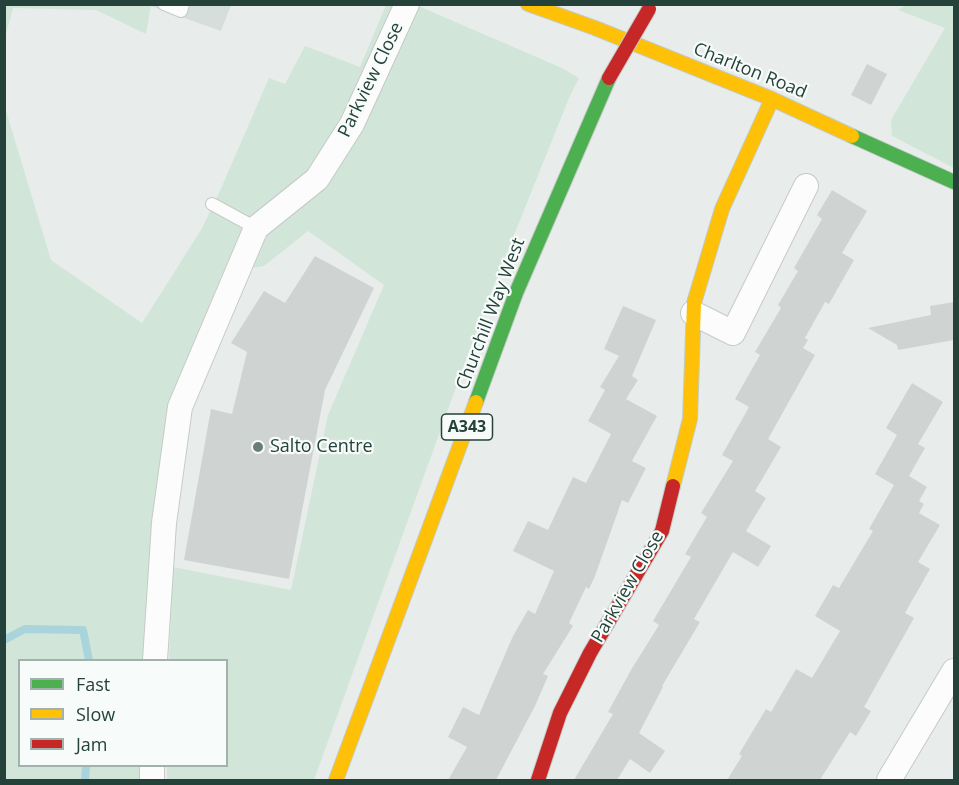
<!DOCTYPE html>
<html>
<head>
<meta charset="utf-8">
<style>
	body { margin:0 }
	#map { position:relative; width:959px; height:785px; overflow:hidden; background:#e8edeb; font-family:"Open Sans",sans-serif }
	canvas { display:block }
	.frame { position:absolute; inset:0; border:6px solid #24423a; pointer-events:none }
	.legend { position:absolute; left:18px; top:659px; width:210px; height:108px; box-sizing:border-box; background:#f7fbf9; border:2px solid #a3b1ad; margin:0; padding:8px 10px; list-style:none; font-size:18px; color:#24423a }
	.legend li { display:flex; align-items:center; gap:12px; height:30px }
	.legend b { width:30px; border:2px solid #a3b1ad }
</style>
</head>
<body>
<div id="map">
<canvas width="959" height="785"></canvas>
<div class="frame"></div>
<ul class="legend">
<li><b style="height:8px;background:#4caf50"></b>Fast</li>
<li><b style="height:8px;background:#ffc107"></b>Slow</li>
<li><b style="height:8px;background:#c62828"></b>Jam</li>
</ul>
</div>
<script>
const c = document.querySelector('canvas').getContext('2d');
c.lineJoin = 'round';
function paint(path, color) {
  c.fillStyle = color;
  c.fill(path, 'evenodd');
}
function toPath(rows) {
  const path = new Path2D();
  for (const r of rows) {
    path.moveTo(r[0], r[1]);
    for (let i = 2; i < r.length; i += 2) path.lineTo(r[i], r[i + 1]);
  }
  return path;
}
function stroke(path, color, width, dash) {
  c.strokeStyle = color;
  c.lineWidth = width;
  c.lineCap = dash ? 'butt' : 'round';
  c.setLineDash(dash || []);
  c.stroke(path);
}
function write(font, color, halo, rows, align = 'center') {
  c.font = font + ' "Open Sans",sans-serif';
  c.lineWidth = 4.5;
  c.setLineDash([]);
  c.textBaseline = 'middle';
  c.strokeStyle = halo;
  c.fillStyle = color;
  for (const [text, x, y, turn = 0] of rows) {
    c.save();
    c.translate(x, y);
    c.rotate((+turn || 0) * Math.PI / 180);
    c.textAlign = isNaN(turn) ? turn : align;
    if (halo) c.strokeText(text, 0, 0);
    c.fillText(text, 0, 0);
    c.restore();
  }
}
const built = toPath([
	[148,5,231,5,221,31]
]);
const green = toPath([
	[148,5,151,5,146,34,96,10,13,8,5,38,5,5],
	[386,5,416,5,562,68,579,78,569,98,484,310,314,780,167,780,167,766,226,766,226,660,169,660,173,567,291,590,328,415,384,285,308,231,264,266,223,272,169,411,144,660,20,660,20,766,140,766,139,780,5,780,4,104,51,260,142,323,201,230,219,193,269,78,285,84,305,46,360,67],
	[906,5,954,5,954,168,892,136,891,120,945,28,898,10]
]);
const stream = toPath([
	[4,640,25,629,83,630,89,660],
	[85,780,86,766]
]);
const building = toPath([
	[867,64,887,74,871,105,851,95],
	[832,190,867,211,842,253,854,260,829,304,825,302,805,338,808,340,803,348,815,355,768,439,781,447,755,491,766,498,746,531,771,546,758,567,733,552,694,619,700,622,662,686,663,687,639,733,665,751,650,773,630,759,617,780,574,780,613,714,608,712,631,670,659,625,653,621,691,557,685,554,707,517,701,513,733,461,722,455,749,407,735,399,760,355,755,352,781,308,778,305,798,271,794,268,822,219,817,215],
	[315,256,374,288,325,390,289,579,184,560,211,409,232,414,247,352,231,343,264,291,285,303],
	[954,302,954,340,898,350,897,345,868,328,931,315,930,306],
	[623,306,656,320,632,376,638,380,626,399,657,416,632,461,646,468,628,503,622,500,595,576,589,589,586,587,569,623,573,626,543,674,548,676,535,706,496,780,448,780,467,747,448,737,463,707,479,715,513,636,528,610,535,614,554,571,513,551,528,521,548,530,573,477,586,483,611,434,588,421,605,390,600,387,619,356,604,349],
	[912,383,943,402,918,444,925,448,909,476,927,487,919,501,924,504,919,513,940,525,918,562,930,569,905,613,914,618,864,707,871,711,856,736,850,732,820,780,727,780,742,756,739,754,766,709,771,712,796,669,812,678,840,631,815,616,833,585,839,588,873,531,869,529,894,485,875,474,897,435,886,428]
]);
const lane = toPath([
	[164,4,181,11,183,4],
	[212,204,256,228]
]);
const street = toPath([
	[693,313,733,333,806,186],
	[155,660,164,523,180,407,256,228,317,179,352,124,407,4],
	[152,780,152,766],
	[889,780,954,671]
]);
const fast = toPath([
	[852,136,954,182],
	[476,402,516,293,609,78]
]);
const slow = toPath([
	[528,4,595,28,772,99,852,136],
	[673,486,690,419,694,303,722,209,772,99],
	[336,780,476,402]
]);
const jam = toPath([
	[538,780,560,713,590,653,662,531,673,486]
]);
const jamBridge = toPath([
	[609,78,649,9]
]);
const markers = [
	[258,447,6,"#697e78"]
];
const shields = [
	[467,427,51]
];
const shieldNames = [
	["A343",467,427]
];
const streetNames = [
	["Charlton Road",750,71,22],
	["Parkview Close",371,80,-64],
	["Churchill Way West",491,314,-69],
	["Parkview Close",628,587,-60]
];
const poiNames = [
	["Salto Centre",270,447]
];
paint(built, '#d6dedb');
paint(green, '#d1e6d8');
stroke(stream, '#a9d4db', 8);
paint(building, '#cfd4d2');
stroke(lane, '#c5cac8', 14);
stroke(street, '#c5cac8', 26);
stroke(fast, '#c3cbc8', 16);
stroke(slow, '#c3cbc8', 16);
stroke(jam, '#c3cbc8', 16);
stroke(lane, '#fcfcfc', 12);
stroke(street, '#fcfcfc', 24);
stroke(fast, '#4caf50', 14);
stroke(slow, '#ffc107', 14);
stroke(jam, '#c62828', 14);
stroke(jamBridge, '#c3ccc9', 16, []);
stroke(jamBridge, '#c62828', 14);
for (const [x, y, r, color] of markers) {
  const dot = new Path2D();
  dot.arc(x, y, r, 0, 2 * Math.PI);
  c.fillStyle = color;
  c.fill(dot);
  stroke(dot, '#f7fbf9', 2);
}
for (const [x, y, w] of shields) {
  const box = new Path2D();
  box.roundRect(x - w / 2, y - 13, w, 26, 4.5);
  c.fillStyle = '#f7fbf9';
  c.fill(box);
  stroke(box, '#24423a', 1.5);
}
write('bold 16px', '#24423a', null, shieldNames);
write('18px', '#24423a', '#f7fbf9', streetNames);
write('18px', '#24423a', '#f7fbf9', poiNames, 'left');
</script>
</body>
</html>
